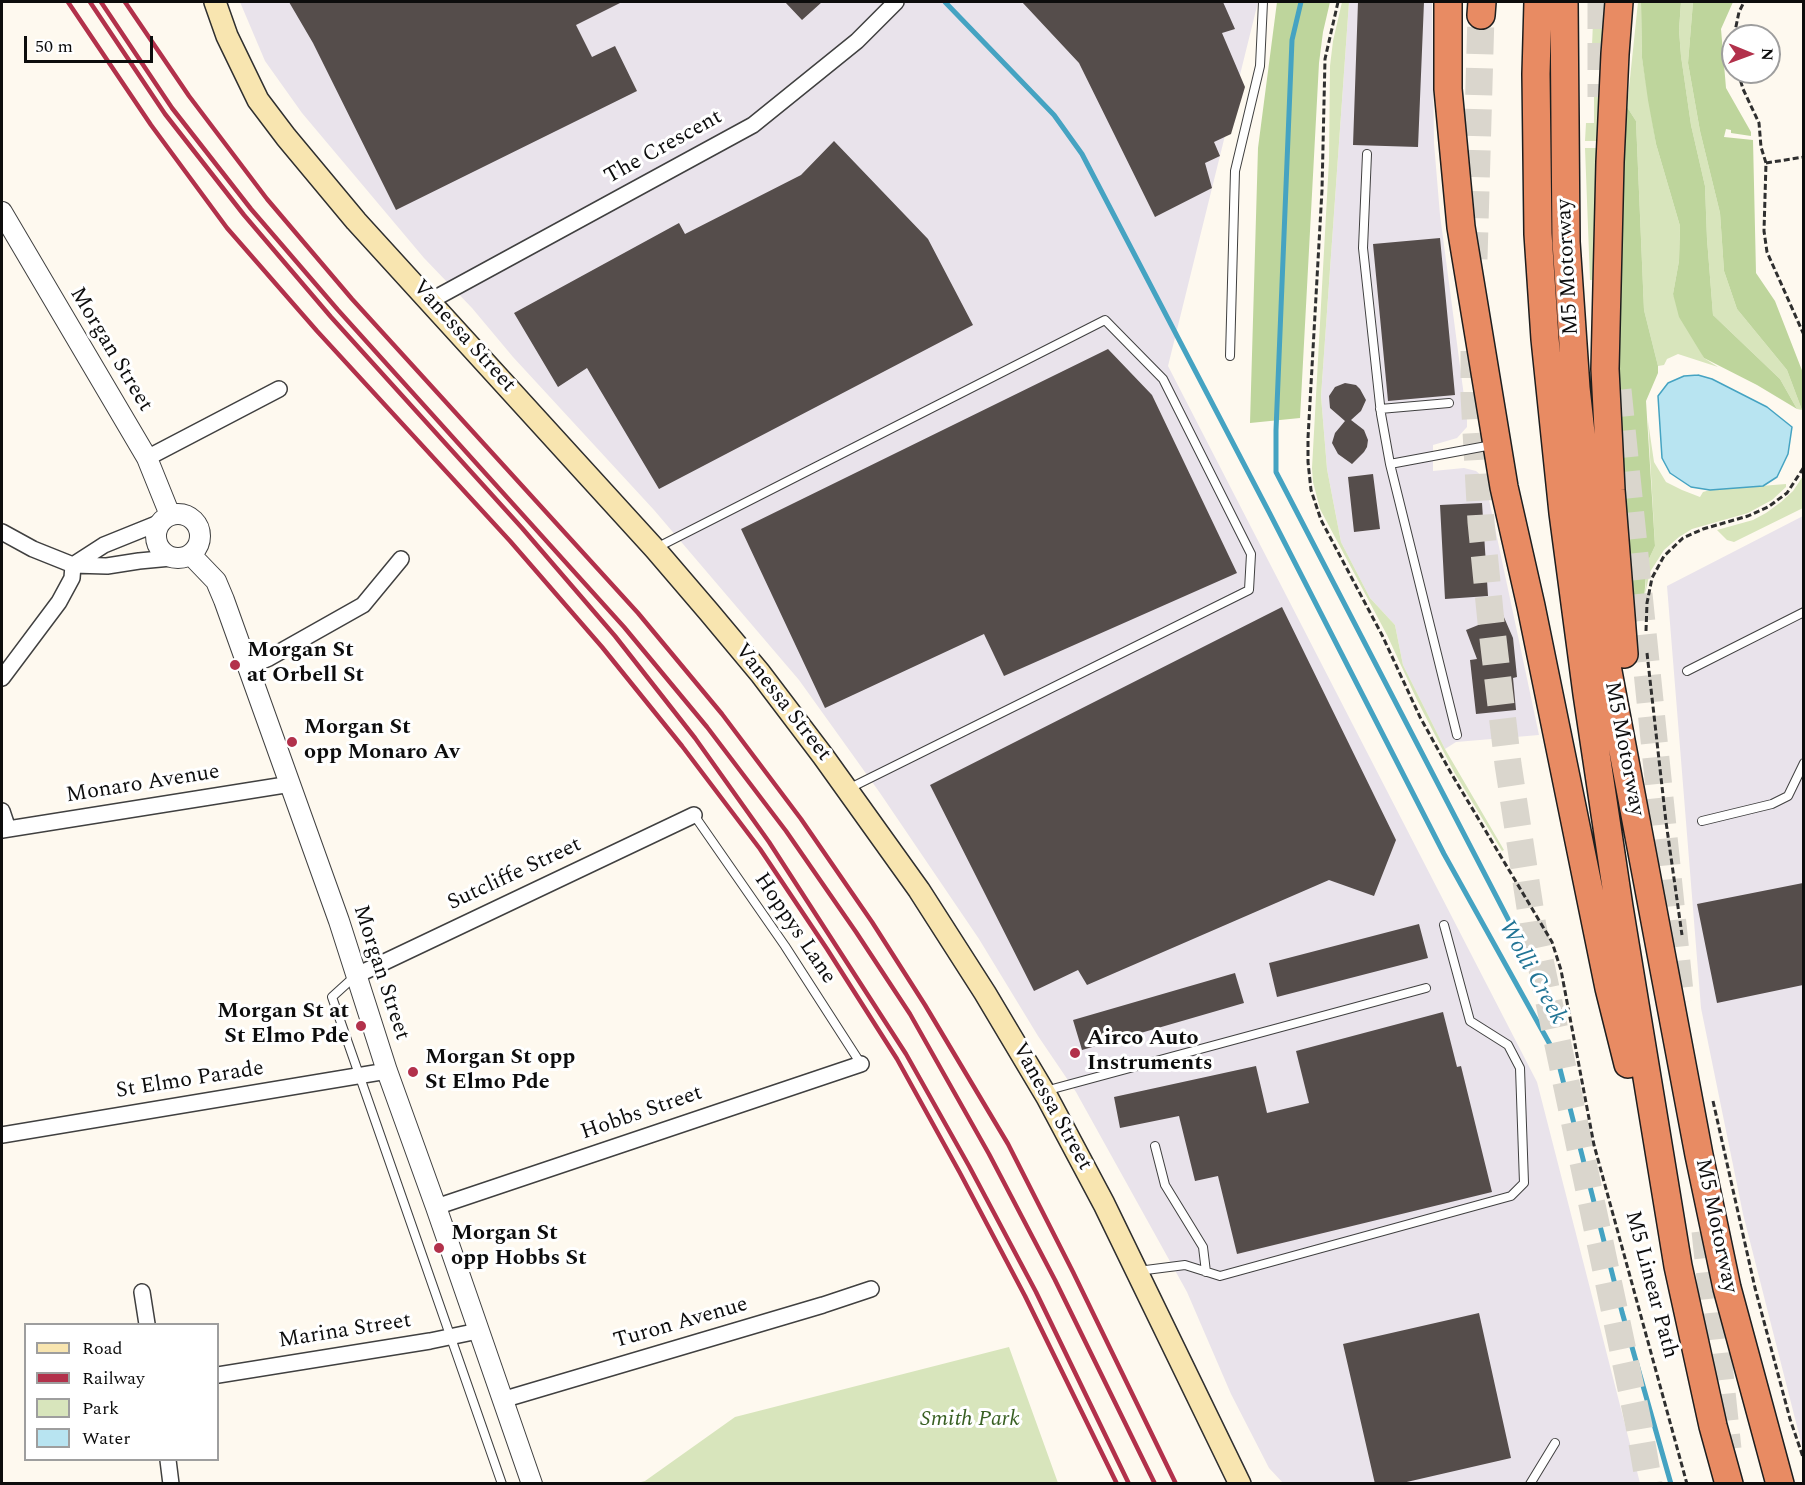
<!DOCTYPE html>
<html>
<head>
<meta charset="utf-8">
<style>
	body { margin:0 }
	#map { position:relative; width:1805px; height:1485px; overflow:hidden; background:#fef9ef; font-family:Spectral,serif }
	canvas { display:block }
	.frame { position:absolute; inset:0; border:3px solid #0d0d0d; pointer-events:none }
	.legend { position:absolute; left:24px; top:1323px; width:195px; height:138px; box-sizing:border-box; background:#fff; border:2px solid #9e9e9e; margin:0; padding:8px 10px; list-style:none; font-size:18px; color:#0d0d0d }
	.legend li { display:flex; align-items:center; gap:12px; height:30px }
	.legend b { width:30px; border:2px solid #9e9e9e }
	.north { position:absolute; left:1721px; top:24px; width:60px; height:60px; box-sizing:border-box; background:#fff; border:2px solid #9e9e9e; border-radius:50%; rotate:91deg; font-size:16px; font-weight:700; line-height:24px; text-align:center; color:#0d0d0d }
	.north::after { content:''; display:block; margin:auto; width:21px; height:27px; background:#b2314b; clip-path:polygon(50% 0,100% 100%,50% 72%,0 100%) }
	.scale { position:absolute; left:24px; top:36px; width:129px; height:27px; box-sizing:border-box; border:3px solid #0d0d0d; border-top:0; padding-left:8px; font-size:18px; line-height:21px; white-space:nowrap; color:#0d0d0d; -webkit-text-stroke:4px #fff; paint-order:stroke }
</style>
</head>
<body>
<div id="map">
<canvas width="1805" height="1485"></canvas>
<div class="frame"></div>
<ul class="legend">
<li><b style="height:8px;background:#f8e5b0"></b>Road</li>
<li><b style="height:8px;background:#b2314b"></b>Railway</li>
<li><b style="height:16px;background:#d8e5bc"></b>Park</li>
<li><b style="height:16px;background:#b8e4f1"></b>Water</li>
</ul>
<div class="north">N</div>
<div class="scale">50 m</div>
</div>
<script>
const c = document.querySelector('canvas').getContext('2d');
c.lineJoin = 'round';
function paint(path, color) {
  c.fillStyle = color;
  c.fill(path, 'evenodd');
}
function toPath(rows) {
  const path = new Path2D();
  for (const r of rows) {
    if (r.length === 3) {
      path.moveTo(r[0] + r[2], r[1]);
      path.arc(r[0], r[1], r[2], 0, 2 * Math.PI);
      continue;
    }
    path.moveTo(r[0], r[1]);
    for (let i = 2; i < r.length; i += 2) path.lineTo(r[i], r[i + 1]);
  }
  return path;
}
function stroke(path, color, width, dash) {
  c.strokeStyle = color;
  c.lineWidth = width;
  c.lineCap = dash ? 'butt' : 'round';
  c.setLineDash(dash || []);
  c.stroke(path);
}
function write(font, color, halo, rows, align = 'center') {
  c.font = font + ' Spectral,serif';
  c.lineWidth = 6;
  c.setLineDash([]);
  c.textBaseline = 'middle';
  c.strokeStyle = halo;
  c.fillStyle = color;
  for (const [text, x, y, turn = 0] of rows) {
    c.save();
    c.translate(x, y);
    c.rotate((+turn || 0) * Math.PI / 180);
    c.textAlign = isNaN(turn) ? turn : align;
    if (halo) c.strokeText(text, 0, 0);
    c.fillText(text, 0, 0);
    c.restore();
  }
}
const industrial = toPath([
	[240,2,1258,2,1168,366,1537,1082,1640,1483,1283,1483,1269,1468,1231,1394,1187,1292,1076,1092,1038,1036,979,939,880,793,799,680,654,510,513,357,472,308,424,258,302,113,265,61],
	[1349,2,1432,2,1434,143,1440,215,1467,419,1467,427,1457,438,1433,445,1433,471,1464,468,1476,471,1482,476,1485,481,1539,735,1456,742,1445,749,1403,665,1395,625,1370,598,1341,542,1327,469,1321,396],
	[1803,516,1804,1450,1803,1450,1743,1214,1701,1008,1667,586]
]);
const green = toPath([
	[1342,2,1349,2,1321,396,1327,469,1341,542,1370,598,1395,625,1403,665,1445,749,1504,850,1502,851,1454,772,1417,700,1387,635,1320,509,1313,482,1312,468,1329,160,1330,66,1333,41],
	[1592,2,1607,2,1606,16,1593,16],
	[1638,2,1641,2,1642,58,1656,144,1680,226,1679,261,1673,294,1704,358,1718,367,1678,354,1667,359,1664,365,1658,366,1644,310,1636,121,1627,107],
	[1681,2,1693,2,1688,63,1700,131,1720,213,1724,271,1737,309,1787,370,1802,410,1797,409,1780,379,1713,315,1707,239,1705,186,1691,125,1681,56,1679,30],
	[1593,22,1605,22,1602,66,1600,69,1591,69],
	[1594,90,1600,90,1598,141,1585,141,1586,123,1594,123],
	[1585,148,1597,148,1594,280,1590,280],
	[1648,421,1654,462,1666,482,1682,490,1700,497,1703,492,1710,490,1786,484,1786,487,1772,500,1759,507,1748,513,1692,529,1679,537,1664,550,1650,572,1645,594,1647,563,1655,546],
	[1803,476,1803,508,1734,542,1727,540,1717,530,1753,520,1766,513,1781,502,1793,491],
	[1009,1347,1058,1483,637,1483,645,1481,735,1417]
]);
const forest = toPath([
	[1277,2,1330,2,1323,32,1319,63,1300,418,1250,423,1258,148],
	[1641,2,1681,2,1679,30,1681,56,1691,125,1705,186,1707,239,1713,315,1780,379,1797,409,1757,385,1704,358,1679,317,1673,294,1679,261,1680,226,1656,144,1648,100,1642,58],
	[1693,2,1733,2,1721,29,1726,88,1751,132,1751,136,1731,133,1731,130,1726,129,1724,137,1753,140,1756,273,1775,301,1803,373,1803,410,1802,410,1787,370,1737,309,1724,271,1720,213,1700,131,1688,63],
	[1622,107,1627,107,1636,121,1644,310,1658,366,1658,373,1646,401,1655,546,1647,563,1643,611,1636,622,1626,518,1617,351]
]);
const water = toPath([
	[1698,375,1712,379,1767,407,1792,427,1788,454,1777,477,1763,486,1710,490,1691,487,1670,473,1662,458,1658,396,1668,383,1684,376,1698,375]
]);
const stream = toPath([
	[945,2,1054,115,1082,154,1270,514,1444,854,1557,1057,1622,1312,1671,1484],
	[1301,2,1292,40,1276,430,1276,472,1533,967]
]);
const building = toPath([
	[289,2,622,2,576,25,592,57,615,46,637,91,396,210,313,43],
	[785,2,822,2,802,20],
	[1022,2,1223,2,1235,29,1222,33,1245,87,1231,134,1214,142,1220,156,1205,163,1212,188,1155,217,1079,63],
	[1358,2,1424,2,1418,147,1353,145],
	[834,141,928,239,973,325,659,489,587,368,558,387,514,313,679,223,685,234,801,175],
	[1440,238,1455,395,1388,401,1373,244],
	[1108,349,1152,395,1237,573,1004,676,984,634,825,708,741,529],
	[1345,383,1356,385,1360,389,1366,400,1361,411,1351,420,1364,430,1368,440,1367,447,1364,452,1352,464,1338,454,1332,443,1335,433,1345,421,1330,408,1329,396,1335,387],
	[1373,474,1380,529,1354,532,1348,477],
	[1482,503,1488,596,1445,599,1440,505],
	[1282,607,1396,840,1374,896,1329,880,1087,985,1078,970,1034,991,930,785],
	[1503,615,1513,638,1517,677,1513,678,1516,710,1476,714,1470,660,1477,659,1466,630],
	[1803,883,1803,985,1717,1003,1697,904],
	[1419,924,1428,958,1277,997,1269,963],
	[1235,973,1244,1003,1082,1050,1073,1020],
	[1443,1012,1457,1067,1461,1066,1492,1192,1237,1254,1218,1176,1195,1181,1179,1116,1120,1128,1114,1097,1256,1066,1267,1113,1309,1103,1296,1051],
	[1479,1313,1511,1458,1398,1484,1375,1484,1343,1344]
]);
const motorwayTunnel = toPath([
	[1601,2,1601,97],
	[1474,259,1481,15],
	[1474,351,1474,395,1481,522,1491,622,1508,764,1533,927,1639,1426,1649,1484],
	[1618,390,1681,1002],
	[1705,1231,1728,1449]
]);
const path = toPath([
	[1338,2,1325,59,1322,190,1308,438,1308,462,1311,490,1321,520,1382,635,1420,717,1451,773,1552,942,1561,970,1594,1145,1687,1484],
	[1734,36,1739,12,1744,2],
	[1738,72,1743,89,1759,123,1761,147,1766,163,1764,231,1767,252,1804,335],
	[1766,163,1804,157],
	[1646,631,1647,603,1652,578,1664,556,1683,538,1703,529,1748,516,1768,507,1787,493,1804,467],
	[1647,653,1666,822,1682,935],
	[1713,1101,1755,1288,1790,1419,1804,1460]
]);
const service = toPath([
	[1367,154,1363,248,1381,414,1390,464],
	[1230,356,1235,171,1260,66,1263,2],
	[1380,409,1449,403],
	[656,548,1105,320,1163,379,1251,554,1249,590,848,789],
	[1687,671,1804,612],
	[1457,735,1390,464,1492,445],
	[694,815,785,946,861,1064],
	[1702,821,1772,804,1788,796,1804,763],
	[354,977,332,997,502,1484],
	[1045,1091,1426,988],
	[1155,1146,1165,1185,1203,1247,1206,1272],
	[1138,1271,1185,1265,1220,1276,1511,1196,1524,1183,1520,1068,1508,1045,1470,1021,1444,925],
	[1530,1484,1555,1443]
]);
const minor = toPath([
	[430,301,753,125,857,41,896,2],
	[147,458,279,389],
	[2,532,33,549,73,565,107,566,139,561,171,558],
	[73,565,104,545,161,522],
	[248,667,269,658,363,605,401,559],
	[2,678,59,602,72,578,73,565],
	[2,811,8,829],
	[2,830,291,784],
	[355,976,694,815],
	[2,1135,387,1071],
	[436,1207,861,1064],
	[142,1292,147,1324],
	[218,1375,430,1341,478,1331],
	[502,1400,823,1305,871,1289],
	[168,1460,171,1484]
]);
const tertiary = toPath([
	[2,212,147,458,170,515],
	[178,536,22],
	[191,555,216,581,224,600,339,921,387,1071,436,1207,532,1484]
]);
const secondary = toPath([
	[215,2,227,36,258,100,286,137,356,221,655,549,709,612,760,673,823,756,919,890,985,993,1047,1097,1104,1204,1240,1484]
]);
const motorway = toPath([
	[1448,2,1448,89,1461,227,1504,487,1531,606,1609,988,1628,1064],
	[1538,2,1536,74,1538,234,1545,339,1563,513,1587,694,1619,907,1678,1266,1713,1426,1729,1484],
	[1564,2,1566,242,1576,388,1607,666,1699,1155,1727,1288,1780,1484],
	[1619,2,1615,54,1610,162,1605,369,1611,490,1624,654],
	[1481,15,1482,2]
]);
const rail = toPath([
	[68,2,151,125,227,228,317,331,510,541,602,647,682,746,760,849,827,949,897,1059,960,1173,1025,1296,1117,1484],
	[90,2,165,114,244,215,331,317,522,528,615,636,695,738,769,842,906,1054,969,1166,1036,1292,1129,1484],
	[101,2,172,108,251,209,338,310,624,627,707,727,786,831,856,932,910,1014,989,1154,1055,1280,1155,1484],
	[125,2,189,96,267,199,352,299,638,613,722,714,801,819,872,922,925,1005,1008,1144,1073,1272,1176,1484]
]);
const markers = [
	[235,665,6,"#b2314b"],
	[292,742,6,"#b2314b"],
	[361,1026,6,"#b2314b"],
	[1075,1053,6,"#b2314b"],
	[413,1072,6,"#b2314b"],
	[439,1248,6,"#b2314b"]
];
const streetNames = [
	["The Crescent",664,148,-29],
	["M5 Motorway",1569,267,-93],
	["Vanessa Street",463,337,48],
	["Morgan Street",110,350,59],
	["Vanessa Street",782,703,52],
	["M5 Motorway",1623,749,79],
	["Monaro Avenue",143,785,-9],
	["Sutcliffe Street",515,875,-25],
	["Hoppys Lane",794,929,56],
	["Morgan Street",380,973,72],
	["St Elmo Parade",190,1081,-9],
	["Vanessa Street",1051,1107,61],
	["Hobbs Street",642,1114,-19],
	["M5 Motorway",1715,1226,78],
	["M5 Linear Path",1650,1285,75],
	["Turon Avenue",681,1324,-16],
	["Marina Street",345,1332,-9]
];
const poiNames = [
	["Morgan St",247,652],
	["at Orbell St",247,677],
	["Morgan St",304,729],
	["opp Monaro Av",304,754],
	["Morgan St at",349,1013,"right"],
	["St Elmo Pde",349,1038,"right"],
	["Airco Auto",1087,1040],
	["Instruments",1087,1065],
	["Morgan St opp",425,1059],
	["St Elmo Pde",425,1084],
	["Morgan St",451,1235],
	["opp Hobbs St",451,1260]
];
const parkNames = [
	["Smith Park",970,1421]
];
const waterNames = [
	["Wolli Creek",1531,973,61]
];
paint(industrial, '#e9e3eb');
paint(green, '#d8e5bc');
paint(forest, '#bed59c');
paint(water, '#b8e4f1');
stroke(water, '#45a3c2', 1.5);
stroke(stream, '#45a3c2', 5);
paint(building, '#554d4b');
stroke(motorwayTunnel, '#dad6cd', 27, [27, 14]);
stroke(service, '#404040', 10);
stroke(minor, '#404040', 18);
stroke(tertiary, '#404040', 22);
stroke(secondary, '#2f2f2f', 24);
stroke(motorway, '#1e1e1e', 30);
stroke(path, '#2f2f2f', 3, [6, 3]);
stroke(service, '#fff', 8);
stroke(minor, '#fff', 15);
stroke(tertiary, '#fff', 20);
stroke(secondary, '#f8e5b0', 21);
stroke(motorway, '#e88b63', 27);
stroke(rail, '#b2314b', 4.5);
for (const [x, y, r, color] of markers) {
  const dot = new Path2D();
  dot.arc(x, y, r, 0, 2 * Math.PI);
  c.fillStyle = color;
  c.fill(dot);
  stroke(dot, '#fff', 2);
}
write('22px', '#0d0d0d', '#fff', streetNames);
write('bold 22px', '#0d0d0d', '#fff', poiNames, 'left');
write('italic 22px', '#396023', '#fff', parkNames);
write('italic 24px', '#217495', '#fff', waterNames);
</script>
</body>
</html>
